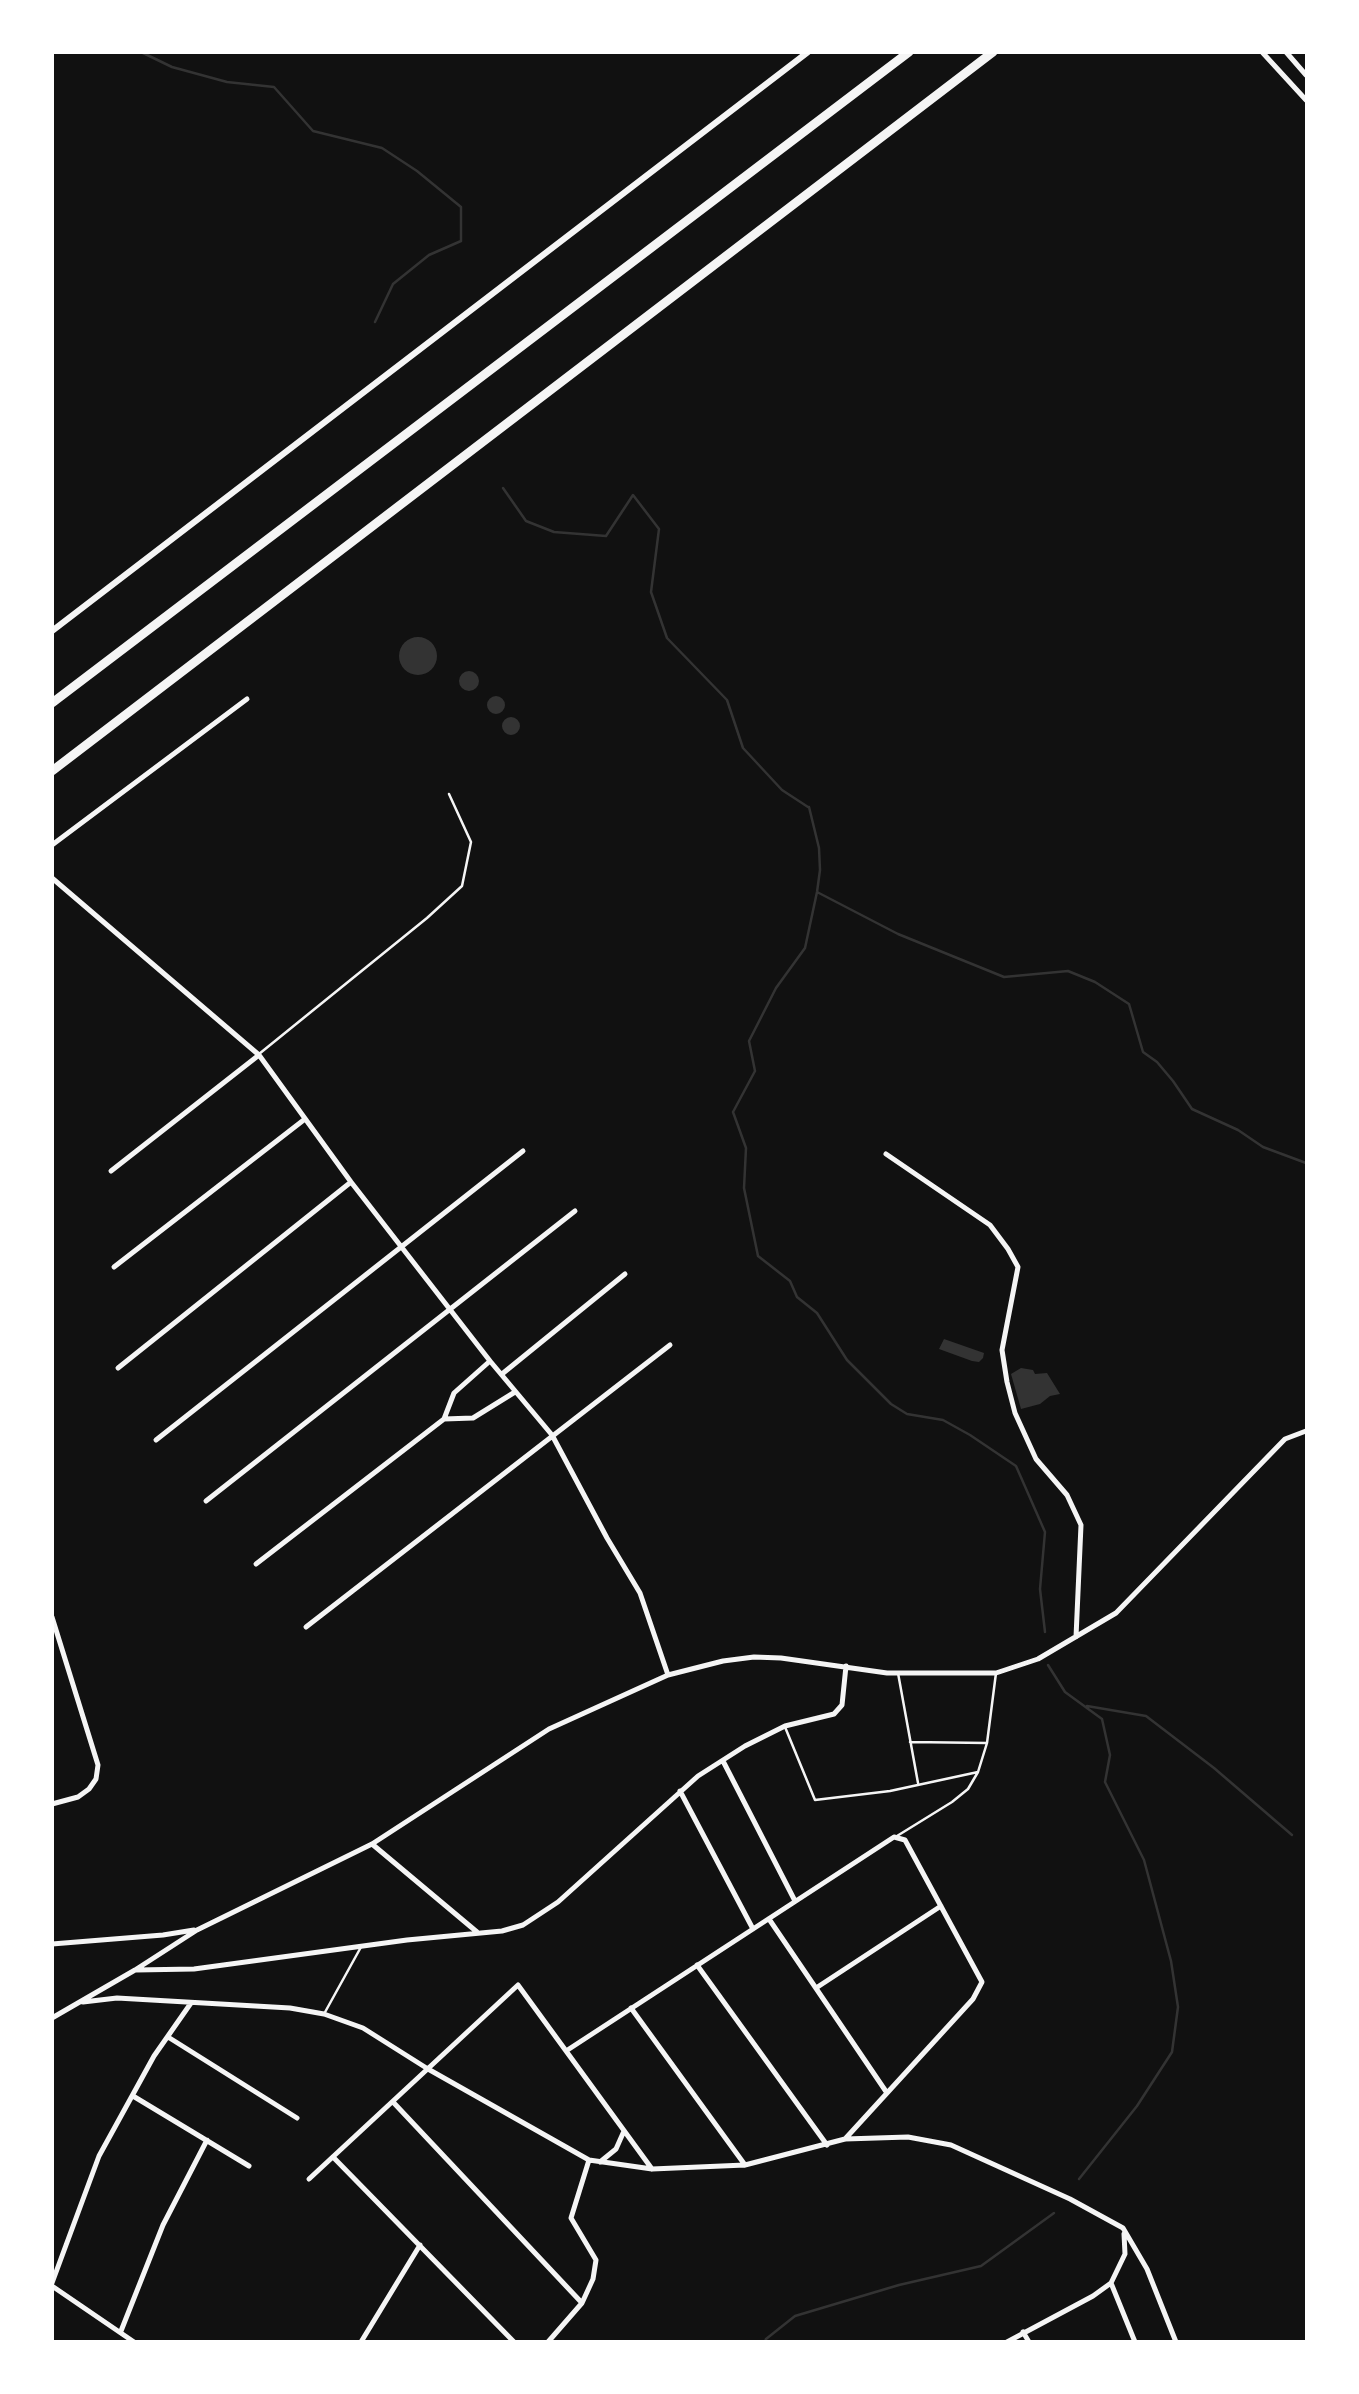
<!DOCTYPE html>
<html>
<head>
<meta charset="utf-8">
<style>
	body { margin:0 }
	#map { position:relative; width:1359px; height:2394px; overflow:hidden; background:#111; font-family:Karla,sans-serif }
	canvas { display:block }
	.frame { position:absolute; inset:0; border:54px solid #fff; pointer-events:none }
</style>
</head>
<body>
<div id="map">
<canvas width="1359" height="2394"></canvas>
<div class="frame"></div>
</div>
<script>
const c = document.querySelector('canvas').getContext('2d');
c.lineJoin = 'round';
function paint(path, color) {
  c.fillStyle = color;
  c.fill(path, 'evenodd');
}
function toPath(rows) {
  const path = new Path2D();
  for (const r of rows) {
    if (r.length === 3) {
      path.moveTo(r[0] + r[2], r[1]);
      path.arc(r[0], r[1], r[2], 0, 2 * Math.PI);
      continue;
    }
    path.moveTo(r[0], r[1]);
    for (let i = 2; i < r.length; i += 2) path.lineTo(r[i], r[i + 1]);
  }
  return path;
}
function stroke(path, color, width, dash) {
  c.strokeStyle = color;
  c.lineWidth = width;
  c.lineCap = dash ? 'butt' : 'round';
  c.setLineDash(dash || []);
  c.stroke(path);
}
const water = toPath([
	[418,656,19],
	[469,681,10],
	[496,705,9],
	[511,726,9],
	[944,1339,984,1353,983,1358,979,1362,972,1361,939,1349],
	[1021,1368,1033,1370,1035,1374,1047,1373,1060,1394,1050,1396,1040,1404,1021,1409,1011,1374]
]);
const stream = toPath([
	[141,52,172,67,227,82,274,87,313,131,382,148,417,171,461,207,461,241,429,255,393,284,375,322],
	[503,488,526,521,554,532,606,536,633,495,659,529,651,592,667,638,727,700,743,748,782,790,808,807],
	[809,807,819,848,820,870,817,892,805,948,776,988,749,1041,755,1071,733,1112,746,1148,744,1188,758,1256,790,1281,797,1297,817,1313,847,1360,891,1404,907,1414,943,1420,970,1435,1016,1466,1045,1532,1040,1589,1045,1632],
	[817,892,898,934,1004,977,1068,971,1095,982,1129,1004,1143,1052,1157,1062,1173,1081,1192,1109,1238,1130,1263,1147,1306,1163],
	[1048,1665,1065,1692,1102,1719,1110,1755,1105,1782,1144,1860,1171,1961,1178,2007,1172,2052,1137,2106,1079,2179],
	[1087,1706,1146,1716,1214,1768,1292,1835],
	[765,2342,766,2339,795,2316,899,2285,981,2266,1054,2213]
]);
const service = toPath([
	[259,1054,427,918,462,886,471,842,449,794],
	[898,1673,918,1783],
	[785,1727,815,1800,890,1791,978,1772],
	[910,1742,987,1743],
	[897,1836,952,1802,968,1789,978,1772,987,1743,996,1673],
	[324,2014,361,1947]
]);
const minor = toPath([
	[1262,52,1306,100],
	[1286,52,1306,75],
	[52,845,247,699],
	[52,878,259,1055,351,1182,490,1361,552,1435,607,1538,640,1593,668,1675],
	[886,1154,990,1225,1008,1249,1018,1267,1002,1350,1007,1382,1015,1413,1036,1459,1067,1495,1081,1525,1076,1637],
	[111,1171,259,1055],
	[114,1267,305,1119],
	[118,1368,351,1182],
	[502,1374,625,1274],
	[444,1419,473,1418,515,1392],
	[156,1440,523,1151],
	[206,1501,575,1211],
	[256,1564,444,1419,454,1393,490,1361],
	[52,1617,98,1765,96,1779,89,1789,78,1797,52,1804],
	[306,1627,670,1345],
	[723,1761,795,1901],
	[680,1791,753,1929],
	[372,1844,477,1932],
	[769,1919,887,2093],
	[52,1944,163,1935,194,1930],
	[697,1965,827,2145],
	[136,1970,194,1969,407,1940,502,1931,523,1925,558,1902,698,1776,745,1746,785,1726,834,1714,842,1705,846,1666],
	[816,1988,941,1906],
	[83,2002,117,1998,290,2008,324,2014,363,2028,428,2069,589,2160,652,2169,745,2165,845,2139,908,2137,951,2145,1070,2199,1123,2228,1147,2269,1176,2342],
	[631,2008,745,2165],
	[52,2018,135,1970,197,1930,372,1844,549,1729,668,1675,723,1661,754,1657,781,1658,887,1673,996,1673,1038,1659,1116,1613,1285,1439,1306,1431],
	[168,2037,297,2118],
	[566,2051,894,1837,905,1840,982,1982,973,1999,845,2139],
	[133,2096,249,2166],
	[393,2102,582,2303],
	[333,2157,514,2342],
	[600,2162,616,2149,624,2131],
	[309,2179,518,1985,652,2169],
	[52,2283,99,2156,154,2056,191,2003],
	[1111,2283,1135,2342],
	[52,2286,134,2342],
	[121,2331,163,2225,207,2140],
	[1023,2332,1029,2342],
	[361,2342,420,2245],
	[548,2342,582,2303,593,2279,596,2260,571,2218,589,2160],
	[1007,2342,1093,2296,1111,2283,1125,2254,1124,2234]
]);
const tertiary = toPath([
	[52,631,808,52]
]);
const motorway = toPath([
	[52,703,909,52],
	[52,771,993,52]
]);
paint(water, '#333');
stroke(stream, '#333', 2.5);
stroke(service, '#f5f5f5', 2.5);
stroke(minor, '#f5f5f5', 5);
stroke(tertiary, '#f5f5f5', 6);
stroke(motorway, '#f5f5f5', 9);
</script>
</body>
</html>
